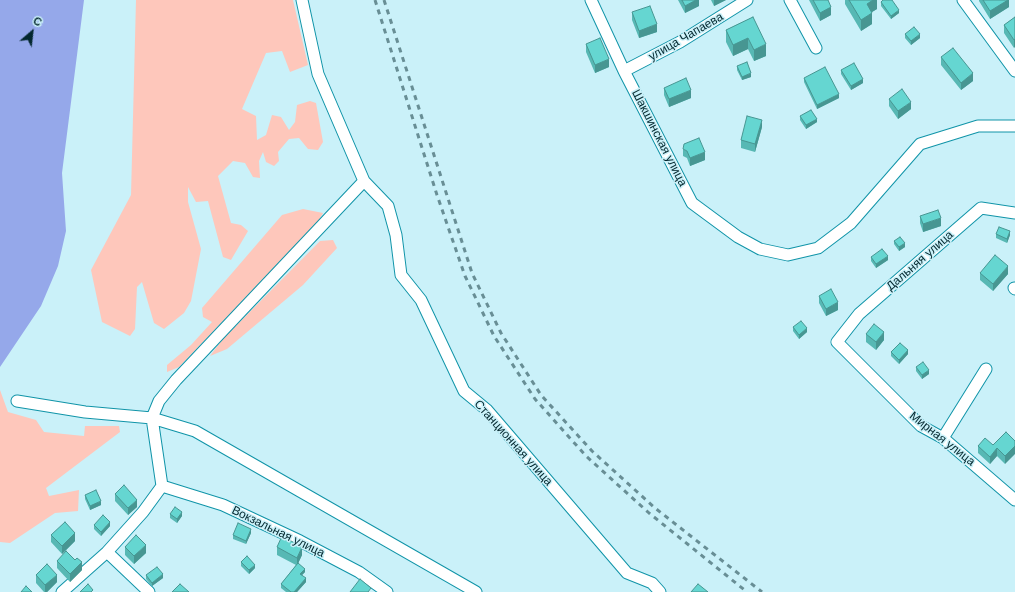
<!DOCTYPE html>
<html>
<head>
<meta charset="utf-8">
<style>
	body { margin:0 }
	#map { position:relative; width:1015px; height:592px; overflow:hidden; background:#caf1f9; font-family:Helvetica,sans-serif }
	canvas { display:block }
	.north { position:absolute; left:12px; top:12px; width:40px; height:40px; -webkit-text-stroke:3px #caf1f9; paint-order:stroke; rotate:28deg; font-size:11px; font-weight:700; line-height:16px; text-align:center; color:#03272e }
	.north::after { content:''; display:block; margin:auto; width:14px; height:18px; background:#03272e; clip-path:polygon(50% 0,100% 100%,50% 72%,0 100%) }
</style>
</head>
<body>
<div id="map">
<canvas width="1015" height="592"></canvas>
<div class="north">С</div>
</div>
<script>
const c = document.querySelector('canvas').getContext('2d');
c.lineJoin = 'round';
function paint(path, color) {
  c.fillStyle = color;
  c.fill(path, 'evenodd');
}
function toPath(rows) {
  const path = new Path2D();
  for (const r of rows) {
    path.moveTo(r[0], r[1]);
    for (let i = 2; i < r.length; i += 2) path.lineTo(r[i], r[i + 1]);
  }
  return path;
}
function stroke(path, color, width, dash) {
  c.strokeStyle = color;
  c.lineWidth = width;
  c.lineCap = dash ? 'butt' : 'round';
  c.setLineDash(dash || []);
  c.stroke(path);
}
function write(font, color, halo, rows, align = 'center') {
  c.font = font + ' Helvetica,sans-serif';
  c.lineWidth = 3;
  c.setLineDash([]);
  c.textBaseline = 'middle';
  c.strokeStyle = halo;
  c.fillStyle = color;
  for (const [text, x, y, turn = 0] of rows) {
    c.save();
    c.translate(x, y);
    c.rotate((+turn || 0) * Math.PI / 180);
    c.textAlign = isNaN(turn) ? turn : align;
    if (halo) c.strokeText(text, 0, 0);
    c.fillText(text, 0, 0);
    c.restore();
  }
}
const green = toPath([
	[136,0,293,0,308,65,290,72,282,51,266,53,242,109,256,116,257,140,266,135,272,115,281,117,289,130,295,122,297,105,310,101,316,103,323,142,318,150,308,149,299,138,289,139,278,152,279,161,274,166,266,162,263,152,259,161,260,178,253,177,245,163,233,161,218,176,231,223,241,225,248,231,231,260,223,257,208,201,196,202,188,187,188,202,201,249,191,301,184,313,164,329,154,323,142,282,137,287,135,329,130,336,102,322,91,270,131,195],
	[303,209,323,213,318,222,179,367,167,372,167,365,191,345,212,322,203,317,202,308,282,215],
	[333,240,337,248,303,285,227,349,210,356,222,340,320,241],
	[0,390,8,412,36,420,44,432,84,436,85,426,119,426,120,432,46,488,49,496,79,490,78,511,55,513,10,543,0,542]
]);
const water = toPath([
	[0,0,84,0,62,173,66,231,58,266,41,306,0,367]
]);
const minor = toPath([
	[591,0,624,71,692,203,738,237,760,249,788,255,818,248,851,223,920,144,978,126,1015,126],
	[790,0,816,48],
	[963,0,1015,71],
	[624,71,680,42,747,0],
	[364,181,388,206,396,235,401,275,421,300,464,391,487,410,627,573,652,583,660,592],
	[1015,213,981,208,859,314,837,342,921,426,943,438,1015,500],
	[1014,288,1015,289],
	[17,401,85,412,152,418,195,431,476,592],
	[943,438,986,369],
	[162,486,223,505,300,541,359,572,387,592],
	[107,552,149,592],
	[62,592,107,552,143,512,162,486,152,418,159,401,176,380,364,181,318,74,302,0]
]);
const rail = toPath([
	[375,0,437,195,465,276,494,336,535,399,586,456,649,513,747,592],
	[384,0,472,273,501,333,541,395,592,451,655,508,762,592]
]);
const wall = toPath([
	[678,0,699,0,699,6,685,13],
	[711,0,726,0,714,6],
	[809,0,828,0,831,15,820,21],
	[845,0,877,0,877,9,872,12,872,24,861,31,845,4],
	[979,0,1009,0,1009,7,990,19,979,1],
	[881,2,899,13,891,19,881,6],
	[632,12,657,32,639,38,632,20],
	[753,17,766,56,754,61,748,49,733,56,726,42,726,30],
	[1015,17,1014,48,1004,33,1004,25],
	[905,34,920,38,911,45,905,38],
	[586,44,609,67,595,73,586,52],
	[941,57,973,81,961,90,941,65],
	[737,66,751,77,742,80,737,70],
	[841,70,863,83,851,90,841,74],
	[804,78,839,98,817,109,804,82],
	[664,88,691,98,669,107,664,95],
	[889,99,911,109,898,119,889,106],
	[800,116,817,122,806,129,800,120],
	[762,127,755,152,741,148,741,140],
	[683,149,705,160,690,166,687,158,683,156],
	[920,216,941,226,923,232,920,223],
	[996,234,1010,235,1007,243,996,238],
	[894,241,905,247,899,251,894,244],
	[871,257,888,260,876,268,871,261],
	[980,273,1008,274,993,291,980,280],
	[819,296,838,310,826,316,819,303],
	[793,327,807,332,799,339,793,331],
	[866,334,884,340,876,350,866,342],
	[891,352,908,354,899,364,891,356],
	[916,367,929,374,922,379,916,371],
	[1006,432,1005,464,997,456,990,464,978,453,978,446,993,445],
	[115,494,137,507,128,515,115,501],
	[85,495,101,505,90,510,85,499],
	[170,514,182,516,177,523,170,518],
	[94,525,110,526,101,536,94,529],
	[251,533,246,544,233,539,233,535],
	[51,535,75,541,62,554,51,542],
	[125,547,146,553,134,564,125,555],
	[277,547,302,555,298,563,305,572,302,575,306,582,297,592,286,592,281,588,281,584,296,565,277,555],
	[57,561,82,570,70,582,57,568],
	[241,562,255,568,249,574,241,566],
	[36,575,57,582,47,592,44,592,36,583],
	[146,575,163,578,152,586,146,579]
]);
const shadedWall = toPath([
	[696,0,699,0,699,6,685,13,685,6],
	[714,0,726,0,714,6],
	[873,0,877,0,877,9,867,15,867,4],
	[1008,0,1009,0,1009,7,990,19,990,11],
	[831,7,831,15,820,21,820,13],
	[899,10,899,13,891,19,891,16],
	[872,13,872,24,861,31,861,20],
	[657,24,657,32,639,38,639,31],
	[920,34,920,38,911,45,911,41],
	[748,38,748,49,733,56,733,45],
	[1015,39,1015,47,1014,48,1014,40],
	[766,44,766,56,754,61,754,50],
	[609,59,609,67,595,73,595,65],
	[751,73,751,77,742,80,742,77],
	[973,73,973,81,961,90,961,83],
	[863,79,863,83,851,90,851,86],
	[691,90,691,98,669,107,669,99],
	[839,94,839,98,817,109,817,105],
	[911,102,911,109,898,119,898,111],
	[817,119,817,122,806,129,806,125],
	[762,120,762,127,755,152,755,144],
	[705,152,705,160,690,166,690,158],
	[941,218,941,226,923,232,923,224],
	[1010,231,1010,235,1007,243,1007,239],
	[905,243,905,247,899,251,899,247],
	[888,256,888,260,876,268,876,264],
	[1008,266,1008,274,993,291,993,284],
	[838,302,838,310,826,316,826,309],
	[807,328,807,332,799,339,799,335],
	[884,332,884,340,876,350,876,342],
	[908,350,908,354,899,364,899,360],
	[929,370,929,374,922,379,922,375],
	[1015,446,1015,454,1005,464,1005,456],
	[997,448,997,456,990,464,990,457],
	[137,500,137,507,128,515,128,508],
	[101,501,101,505,90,510,90,506],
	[182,512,182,516,177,523,177,519],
	[110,522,110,526,101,536,101,532],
	[251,529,251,533,246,544,246,541],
	[75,533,75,541,62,554,62,546],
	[146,545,146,553,134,564,134,556],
	[302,547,302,555,297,566,297,558],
	[82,562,82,570,70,582,70,574],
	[255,565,255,568,249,574,249,570],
	[305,569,305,572,300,577,300,574],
	[163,574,163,578,152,586,152,583],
	[57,575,57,582,47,592,45,592,45,585],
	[306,578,306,582,297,592,294,592]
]);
const building = toPath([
	[682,0,696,0,685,6,682,0],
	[813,0,828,0,831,7,820,13,813,0],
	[849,0,873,0,867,4,872,13,861,20,849,0],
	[883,0,892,0,899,10,891,16,881,2,883,0],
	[983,0,1008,0,990,11,983,0],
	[650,6,657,24,639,31,632,12,650,6],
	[753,17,766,44,754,50,748,38,733,45,726,30,753,17],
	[1015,17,1015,39,1014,40,1004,25,1015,17],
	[914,27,920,34,911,41,905,34,914,27],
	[600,38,609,59,595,65,586,44,600,38],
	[953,48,973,73,961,83,941,57,953,48],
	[747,62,751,73,742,77,737,66,747,62],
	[854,63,863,79,851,86,841,70,854,63],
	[825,67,839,94,817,105,804,78,825,67],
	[686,78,691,90,669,99,664,88,686,78],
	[902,89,911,102,898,111,889,99,902,89],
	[811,110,817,119,806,125,800,116,811,110],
	[747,116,762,120,755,144,741,140,747,116],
	[699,138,705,152,690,158,687,151,683,149,684,144,699,138],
	[938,210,941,218,923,224,920,216,938,210],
	[999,227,1010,231,1007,239,996,234,999,227],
	[900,237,905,243,899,247,894,241,900,237],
	[882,249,888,256,876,264,871,257,882,249],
	[995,255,1008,266,993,284,980,273,995,255],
	[831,289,838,302,826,309,819,296,831,289],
	[801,321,807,328,799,335,793,327,801,321],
	[874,324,884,332,876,342,866,334,874,324],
	[900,343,908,350,899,360,891,352,900,343],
	[923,362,929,370,922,375,916,367,923,362],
	[1006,432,1015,441,1015,446,1005,456,997,448,990,457,978,446,985,438,993,445,1006,432],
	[124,485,137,500,128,508,115,494,124,485],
	[96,490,101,501,90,506,85,495,96,490],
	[175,507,182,512,177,519,170,514,175,507],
	[103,515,110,522,101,532,94,525,103,515],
	[65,522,75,533,62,546,51,535,65,522],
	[238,523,251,529,246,541,233,535,238,523],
	[136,535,146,545,134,556,125,547,136,535],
	[282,536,302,547,297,558,277,547,282,536],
	[66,551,75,560,77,558,82,562,70,574,57,561,66,551],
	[247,556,255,565,249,570,241,562,247,556],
	[298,563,305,569,300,574,306,578,294,592,291,592,281,584,298,563],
	[47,564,57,575,45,585,36,575,47,564],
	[157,567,163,574,152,583,146,575,157,567],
	[360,579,371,588,368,592,350,592,360,579],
	[88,584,93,590,91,592,80,592,88,584],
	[180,584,189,592,172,592,180,584],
	[698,584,708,592,691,592,698,584],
	[26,586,32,592,21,592,26,586]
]);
const streetNames = [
	["улица Чапаева",686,37,-30],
	["Шакшинская улица",659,138,63],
	["Дальняя улица",920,261,-41],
	["Мирная улица",942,439,38],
	["Станционная улица",513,443,48],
	["Вокзальная улица",278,532,26]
];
paint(green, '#fec7bb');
paint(water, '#95a8ea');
stroke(minor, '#1094a8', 13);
stroke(minor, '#fff', 11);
stroke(rail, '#688e95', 3, [5, 5]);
paint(wall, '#57b8b4');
paint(shadedWall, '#479692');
paint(building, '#65d6d1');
stroke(building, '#479692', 1);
write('12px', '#03272e', '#caf1f9', streetNames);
</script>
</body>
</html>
